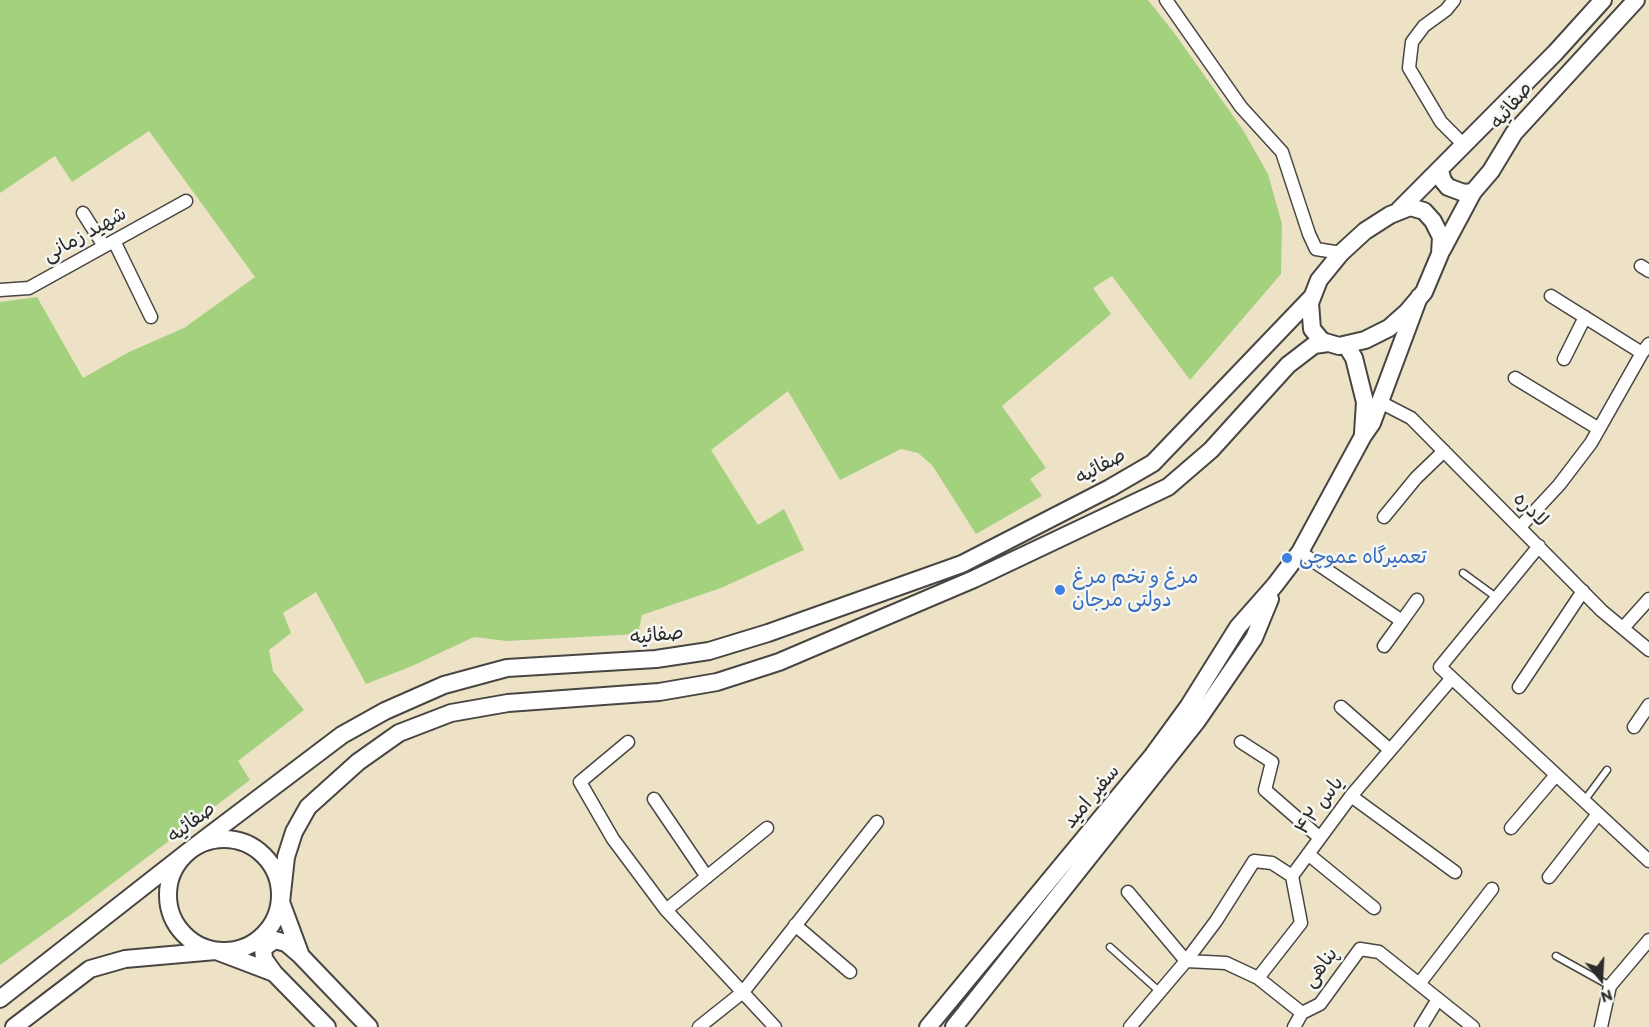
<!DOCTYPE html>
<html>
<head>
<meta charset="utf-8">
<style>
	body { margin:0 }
	#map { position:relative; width:1649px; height:1027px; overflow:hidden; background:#ede2c6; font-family:Itim,sans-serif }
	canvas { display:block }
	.north { position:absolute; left:1571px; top:949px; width:60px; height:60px; -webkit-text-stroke:4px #f6f6f2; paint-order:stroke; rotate:162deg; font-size:16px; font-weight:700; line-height:24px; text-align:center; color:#2b2b2b }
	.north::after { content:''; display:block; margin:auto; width:21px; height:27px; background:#2b2b2b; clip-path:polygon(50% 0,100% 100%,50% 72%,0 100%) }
</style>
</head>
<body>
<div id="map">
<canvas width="1649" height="1027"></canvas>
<div class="north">N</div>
</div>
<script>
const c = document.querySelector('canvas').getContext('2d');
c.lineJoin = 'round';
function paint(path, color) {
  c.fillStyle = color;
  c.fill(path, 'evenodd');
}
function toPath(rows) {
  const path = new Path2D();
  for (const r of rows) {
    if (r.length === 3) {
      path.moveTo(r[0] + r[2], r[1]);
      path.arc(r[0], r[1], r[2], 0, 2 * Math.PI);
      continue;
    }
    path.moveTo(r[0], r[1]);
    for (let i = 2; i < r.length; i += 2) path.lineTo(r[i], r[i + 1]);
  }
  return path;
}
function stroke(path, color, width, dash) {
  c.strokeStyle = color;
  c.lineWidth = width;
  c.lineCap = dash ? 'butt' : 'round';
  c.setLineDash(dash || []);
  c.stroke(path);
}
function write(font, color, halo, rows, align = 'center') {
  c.font = font + ' Itim,"Playpen Sans Arabic",sans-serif';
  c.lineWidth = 5;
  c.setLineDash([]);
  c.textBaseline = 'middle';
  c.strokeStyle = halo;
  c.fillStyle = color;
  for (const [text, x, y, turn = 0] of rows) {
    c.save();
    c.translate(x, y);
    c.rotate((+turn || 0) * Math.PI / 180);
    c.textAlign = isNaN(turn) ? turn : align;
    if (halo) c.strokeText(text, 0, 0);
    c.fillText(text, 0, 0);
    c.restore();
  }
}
const green = toPath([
	[0,0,1148,0,1175,34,1243,130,1268,174,1282,224,1281,274,1190,380,1112,276,1093,288,1111,314,1002,406,1046,468,1030,479,1042,496,976,534,932,465,918,453,901,449,840,480,788,391,711,450,758,525,784,509,804,550,721,588,642,615,638,634,507,641,474,637,412,666,366,684,316,592,283,613,291,633,269,650,273,671,304,710,238,761,250,780,73,913,0,965,0,302,37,297,83,378,129,352,184,328,255,277,149,131,72,182,55,156,0,193]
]);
const lane = toPath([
	[1463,573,1496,597],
	[1584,801,1607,770],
	[1110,947,1160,992],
	[1556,956,1610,986]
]);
const street = toPath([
	[1166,0,1241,107,1282,152,1309,234,1316,249,1341,253],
	[1454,0,1446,10,1424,26,1412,42,1409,68,1441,122,1464,145],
	[83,213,104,246],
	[114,241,151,317],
	[1641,266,1649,271],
	[0,290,29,288,186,201],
	[1551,296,1642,353],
	[1564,359,1585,317],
	[1515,378,1599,429],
	[1380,402,1411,418,1602,611,1649,650],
	[1384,517,1416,478,1444,451],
	[1520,527,1559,485,1591,443,1642,353,1649,344],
	[1539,546,1440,667,1649,861],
	[1300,552,1402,621,1384,646],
	[1402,621,1417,600],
	[1623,628,1649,599],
	[1519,687,1583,591],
	[1341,707,1390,750],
	[1634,727,1649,705],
	[628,742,580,782,613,839,666,910,775,1027],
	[1241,742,1272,762,1265,790,1320,838],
	[1351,796,1455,872],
	[654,799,707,877],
	[1511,828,1556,775],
	[1308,854,1374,908],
	[1549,877,1598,814],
	[1128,892,1186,961,1216,921,1254,861,1272,863,1292,876],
	[666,910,767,828],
	[795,925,850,972],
	[1258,978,1302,1013,1320,1004,1360,949,1379,952,1473,1027],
	[1419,984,1492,889],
	[699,1027,743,992,877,822],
	[1130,1027,1186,961,1226,963,1258,978,1301,923,1292,876,1351,796,1452,678],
	[1294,1027,1302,1013],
	[1421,1027,1438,999],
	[1601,1027,1610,986,1649,940]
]);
const secondary = toPath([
	[1440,171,1443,181,1448,187,1464,193,1473,192],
	[1410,207,1424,211,1433,221,1441,237,1440,254,1424,292,1407,312,1389,328,1365,340,1339,346,1322,341,1312,329,1310,303,1319,280,1341,253,1365,231,1390,215,1410,207],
	[1399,210,1555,53,1603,0],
	[1442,250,1473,192,1491,171,1514,133,1636,0],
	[1346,345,1354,358,1365,402,1363,433],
	[224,895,56],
	[274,973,264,959,263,948,275,940,286,943,300,955],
	[0,999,190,850,342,735,385,711,444,685,507,668,656,659,709,651,768,633,962,564,1110,488,1153,463,1312,297],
	[14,1027,90,969,125,959,216,951,274,973,327,1027],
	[369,1027,301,956,281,902,286,857,294,832,308,807,358,762,399,733,451,713,508,703,659,692,717,682,779,662,974,579,1168,487,1211,450,1288,365,1314,345,1328,343],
	[928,1027,1153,755,1188,707,1238,627,1275,585,1300,552,1363,436,1372,423,1419,297],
	[954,1027,1197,721,1254,638,1270,599]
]);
const markers = [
	[1287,558,6,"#3f7fe0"],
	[1060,590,6,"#3f7fe0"]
];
const streetNames = [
	["صفائیه",1512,106,-51],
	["شهید زمانی",85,235,-29],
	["صفائیه",1101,467,-29],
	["لادره",1530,510,45],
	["صفائیه",657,636,-6],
	["سفیر امید",1092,797,-50],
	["یاس ۴۲",1320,806,-53],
	["صفائیه",192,823,-37],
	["پناهی",1321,968,-53]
];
const shopNames = [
	["تعمیرگاه عموچی",1299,558],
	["مرغ و تخم مرغ",1072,578],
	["دولتی مرجان",1072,601]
];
paint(green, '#a4d17e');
stroke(lane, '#484642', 9);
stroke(street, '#484642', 15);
stroke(secondary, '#484642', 20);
stroke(lane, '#fff', 6);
stroke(street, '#fff', 12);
stroke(secondary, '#fff', 16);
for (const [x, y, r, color] of markers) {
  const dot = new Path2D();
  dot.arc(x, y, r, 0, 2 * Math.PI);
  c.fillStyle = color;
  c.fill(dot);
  stroke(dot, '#f6f6f2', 2);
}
write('20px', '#2b2b2b', '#f6f6f2', streetNames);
write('20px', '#366cbe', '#f6f6f2', shopNames, 'left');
</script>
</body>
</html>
